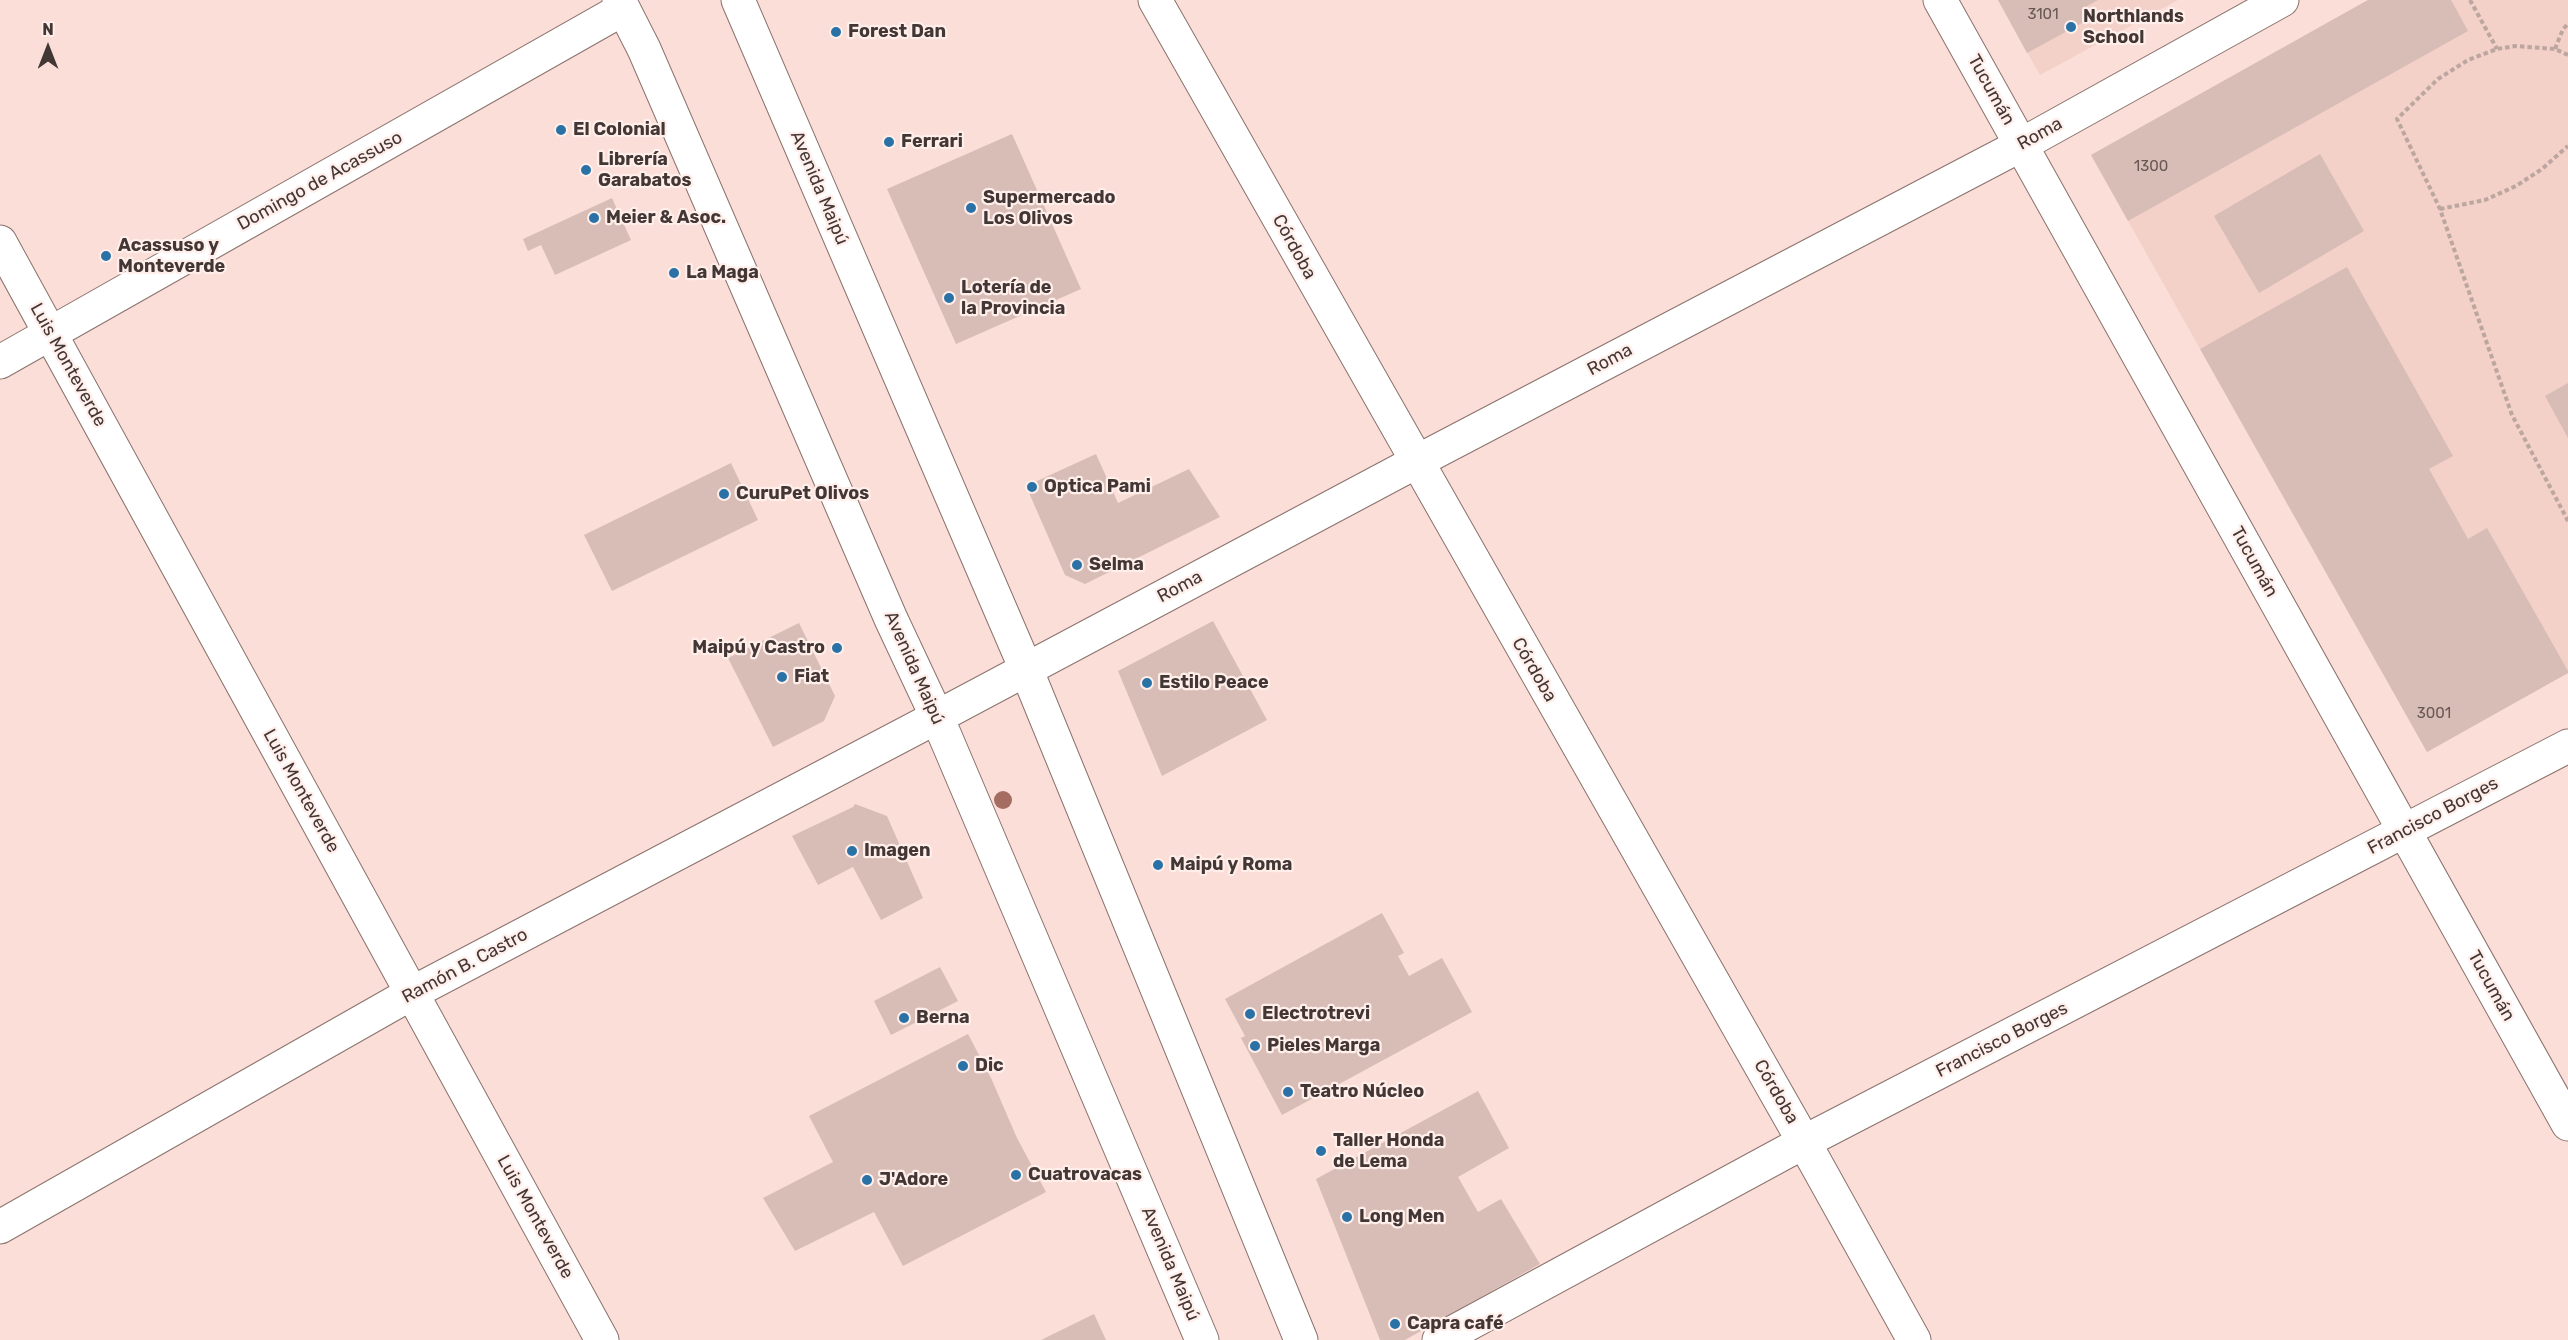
<!DOCTYPE html>
<html>
<head>
<meta charset="utf-8">
<style>
	body { margin:0 }
	#map { position:relative; width:2568px; height:1340px; overflow:hidden; background:#faded7; font-family:Rubik,sans-serif }
	canvas { display:block }
	.north { position:absolute; left:18px; top:18px; width:60px; height:60px; -webkit-text-stroke:4px #ffeeea; paint-order:stroke; rotate:0deg; font-size:16px; font-weight:700; line-height:24px; text-align:center; color:#423735 }
	.north::after { content:''; display:block; margin:auto; width:21px; height:27px; background:#423735; clip-path:polygon(50% 0,100% 100%,50% 72%,0 100%) }
</style>
</head>
<body>
<div id="map">
<canvas width="2568" height="1340"></canvas>
<div class="north">N</div>
</div>
<script>
const c = document.querySelector('canvas').getContext('2d');
c.lineJoin = 'round';
function paint(path, color) {
  c.fillStyle = color;
  c.fill(path, 'evenodd');
}
function toPath(rows) {
  const path = new Path2D();
  for (const r of rows) {
    path.moveTo(r[0], r[1]);
    for (let i = 2; i < r.length; i += 2) path.lineTo(r[i], r[i + 1]);
  }
  return path;
}
function stroke(path, color, width, dash) {
  c.strokeStyle = color;
  c.lineWidth = width;
  c.lineCap = dash ? 'butt' : 'round';
  c.setLineDash(dash || []);
  c.stroke(path);
}
function write(font, color, halo, rows, align = 'center') {
  c.font = font + ' Rubik,sans-serif';
  c.lineWidth = 4.5;
  c.setLineDash([]);
  c.textBaseline = 'middle';
  c.strokeStyle = halo;
  c.fillStyle = color;
  for (const [text, x, y, turn = 0] of rows) {
    c.save();
    c.translate(x, y);
    c.rotate((+turn || 0) * Math.PI / 180);
    c.textAlign = isNaN(turn) ? turn : align;
    if (halo) c.strokeText(text, 0, 0);
    c.fillText(text, 0, 0);
    c.restore();
  }
}
const built = toPath([
	[1998,0,2178,0,2040,75],
	[2368,0,2568,0,2568,673,2427,752,2091,155]
]);
const building = toPath([
	[1998,0,2098,0,2087,6,2093,17,2027,53],
	[2368,0,2451,0,2468,31,2128,221,2091,155],
	[1012,134,1081,289,956,344,887,189],
	[2320,154,2364,231,2259,293,2214,216],
	[612,198,631,240,555,275,541,245,528,251,523,239],
	[2347,267,2453,456,2429,469,2468,539,2487,528,2568,671,2568,673,2427,752,2200,349],
	[2568,383,2568,438,2545,396],
	[1096,454,1118,503,1189,469,1220,517,1085,584,1065,575,1026,486],
	[731,463,758,520,612,591,584,535],
	[1213,621,1267,720,1162,776,1118,671],
	[799,623,835,696,824,721,773,747,728,658],
	[855,804,887,816,923,898,881,920,853,867,818,885,792,836,853,807],
	[1382,913,1404,953,1398,956,1409,976,1442,958,1472,1012,1282,1115,1241,1038,1245,1036,1225,999],
	[940,967,958,1001,891,1035,874,1001],
	[968,1034,991,1078,1017,1138,1046,1192,903,1266,874,1212,795,1251,763,1198,833,1162,809,1116],
	[1478,1091,1509,1148,1458,1177,1478,1212,1501,1199,1540,1264,1405,1340,1380,1340,1316,1179],
	[1094,1314,1106,1340,1041,1340]
]);
const path = toPath([
	[2470,0,2497,49],
	[2555,49,2563,29,2568,24],
	[2568,55,2555,49,2515,46,2497,49,2468,60,2438,79,2397,119,2440,209,2512,415,2568,521],
	[2440,209,2485,200,2516,186,2542,169,2568,146]
]);
const minor = toPath([
	[1155,0,1804,1142,1914,1340],
	[1940,0,2568,1124],
	[0,242,602,1340],
	[0,362,623,9],
	[0,1227,412,993,937,717],
	[1439,1340,1804,1142,2568,746]
]);
const tertiary = toPath([
	[937,717,1416,462,2021,145,2282,0]
]);
const secondary = toPath([
	[619,0,644,49,891,619,937,717,1202,1340],
	[738,0,1026,669,1301,1340]
]);
const trees = [
	[1003,800]
];
const markers = [
	[2071,27,6,"#2a72a6"],
	[836,32,6,"#2a72a6"],
	[561,130,6,"#2a72a6"],
	[889,142,6,"#2a72a6"],
	[586,170,6,"#2a72a6"],
	[971,208,6,"#2a72a6"],
	[594,218,6,"#2a72a6"],
	[106,256,6,"#2a72a6"],
	[674,273,6,"#2a72a6"],
	[949,298,6,"#2a72a6"],
	[1032,487,6,"#2a72a6"],
	[724,494,6,"#2a72a6"],
	[1077,565,6,"#2a72a6"],
	[837,648,6,"#2a72a6"],
	[782,677,6,"#2a72a6"],
	[1147,683,6,"#2a72a6"],
	[852,851,6,"#2a72a6"],
	[1158,865,6,"#2a72a6"],
	[1250,1014,6,"#2a72a6"],
	[904,1018,6,"#2a72a6"],
	[1255,1046,6,"#2a72a6"],
	[963,1066,6,"#2a72a6"],
	[1288,1092,6,"#2a72a6"],
	[1321,1151,6,"#2a72a6"],
	[1016,1175,6,"#2a72a6"],
	[867,1180,6,"#2a72a6"],
	[1347,1217,6,"#2a72a6"],
	[1395,1324,6,"#2a72a6"]
];
const numberNames = [
	["3101",2043,15],
	["1300",2151,167],
	["3001",2434,714]
];
const poiNames = [
	["Northlands",2083,17],
	["School",2083,38],
	["Forest Dan",848,32],
	["El Colonial",573,130],
	["Ferrari",901,142],
	["Librería",598,160],
	["Garabatos",598,181],
	["Supermercado",983,198],
	["Los Olivos",983,219],
	["Meier & Asoc.",606,218],
	["Acassuso y",118,246],
	["Monteverde",118,267],
	["La Maga",686,273],
	["Lotería de",961,288],
	["la Provincia",961,309],
	["Optica Pami",1044,487],
	["CuruPet Olivos",736,494],
	["Selma",1089,565],
	["Maipú y Castro",825,648,"right"],
	["Fiat",794,677],
	["Estilo Peace",1159,683],
	["Imagen",864,851],
	["Maipú y Roma",1170,865],
	["Electrotrevi",1262,1014],
	["Berna",916,1018],
	["Pieles Marga",1267,1046],
	["Dic",975,1066],
	["Teatro Núcleo",1300,1092],
	["Taller Honda",1333,1141],
	["de Lema",1333,1162],
	["Cuatrovacas",1028,1175],
	["J'Adore",879,1180],
	["Long Men",1359,1217],
	["Capra café",1407,1324]
];
const streetNames = [
	["Tucumán",1991,90,61],
	["Roma",2040,134,-29],
	["Domingo de Acassuso",320,181,-29],
	["Avenida Maipú",819,188,67],
	["Córdoba",1294,247,61],
	["Roma",1610,360,-28],
	["Luis Monteverde",68,365,61],
	["Tucumán",2254,562,61],
	["Roma",1180,587,-28],
	["Avenida Maipú",914,668,66],
	["Córdoba",1534,670,60],
	["Luis Monteverde",301,791,61],
	["Francisco Borges",2433,816,-28],
	["Ramón B. Castro",465,966,-28],
	["Tucumán",2491,986,61],
	["Francisco Borges",2002,1040,-27],
	["Córdoba",1776,1092,60],
	["Luis Monteverde",535,1217,61],
	["Avenida Maipú",1170,1264,67]
];
paint(built, '#f3d0c8');
paint(building, '#d8bdb6');
stroke(minor, '#8a726c', 35);
stroke(tertiary, '#8a726c', 35);
stroke(secondary, '#8a726c', 35);
stroke(path, '#bca6a0', 4, [4.5, 3]);
stroke(minor, '#fff', 33);
stroke(tertiary, '#fff', 33);
stroke(secondary, '#fff', 33);
c.fillStyle = '#a56d61';
for (const [x, y] of trees) {
  c.beginPath();
  c.arc(x, y, 9, 0, 2 * Math.PI);
  c.fill();
}
for (const [x, y, r, color] of markers) {
  const dot = new Path2D();
  dot.arc(x, y, r, 0, 2 * Math.PI);
  c.fillStyle = color;
  c.fill(dot);
  stroke(dot, '#ffeeea', 2);
}
write('15px', '#685855', null, numberNames);
write('bold 18px', '#423735', '#ffeeea', poiNames, 'left');
write('18px', '#423735', '#ffeeea', streetNames);
</script>
</body>
</html>
